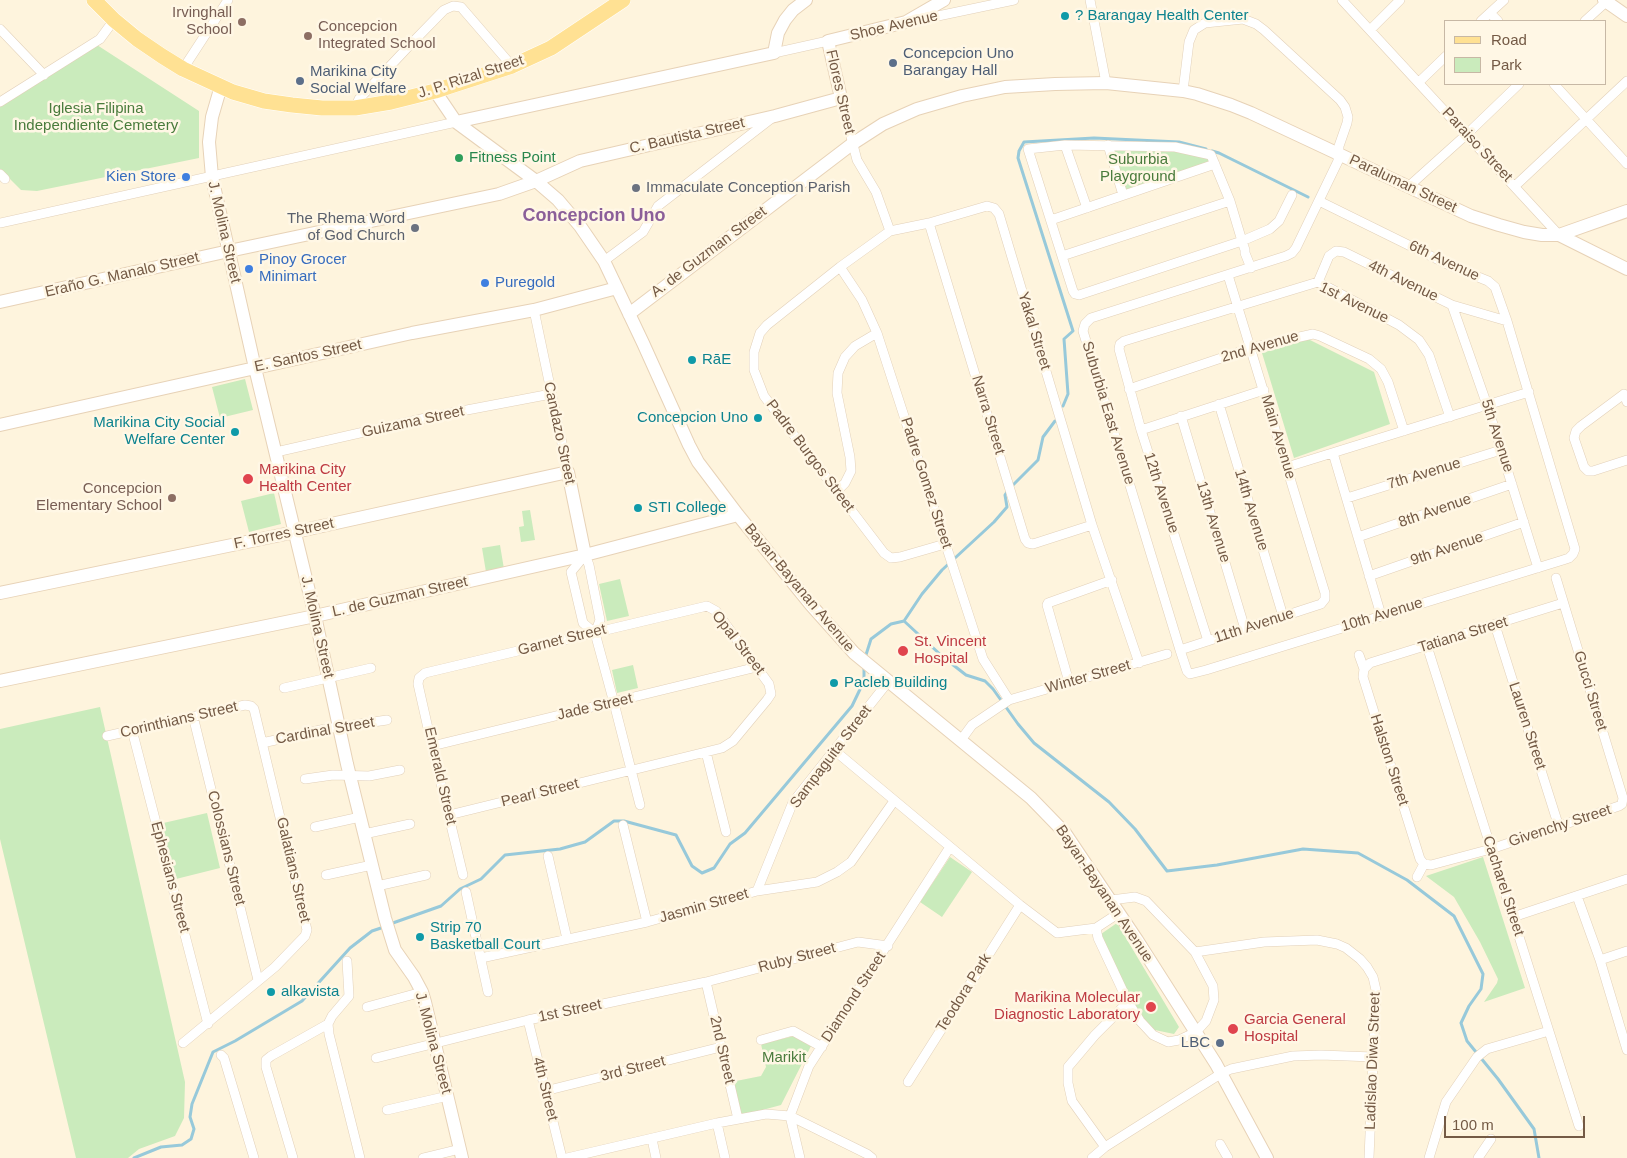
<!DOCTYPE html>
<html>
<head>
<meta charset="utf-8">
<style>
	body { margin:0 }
	#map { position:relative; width:1627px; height:1158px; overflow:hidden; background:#fef4dd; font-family:Arial,sans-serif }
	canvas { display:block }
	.legend { position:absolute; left:1444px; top:20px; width:162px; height:65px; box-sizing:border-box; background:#fff7e5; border:1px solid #c7b8a5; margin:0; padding:6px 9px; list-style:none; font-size:15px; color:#745a45 }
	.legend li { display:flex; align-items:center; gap:10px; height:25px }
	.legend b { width:25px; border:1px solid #c7b8a5 }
	.scale { position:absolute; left:1444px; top:1116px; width:141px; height:22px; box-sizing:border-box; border:2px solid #745a45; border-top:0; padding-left:6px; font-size:15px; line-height:18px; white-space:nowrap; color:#745a45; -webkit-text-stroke:4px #fff7e5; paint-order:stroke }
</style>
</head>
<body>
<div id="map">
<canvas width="1627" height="1158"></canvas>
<ul class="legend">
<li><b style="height:6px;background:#ffe193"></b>Road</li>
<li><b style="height:14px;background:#caebbc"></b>Park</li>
</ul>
<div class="scale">100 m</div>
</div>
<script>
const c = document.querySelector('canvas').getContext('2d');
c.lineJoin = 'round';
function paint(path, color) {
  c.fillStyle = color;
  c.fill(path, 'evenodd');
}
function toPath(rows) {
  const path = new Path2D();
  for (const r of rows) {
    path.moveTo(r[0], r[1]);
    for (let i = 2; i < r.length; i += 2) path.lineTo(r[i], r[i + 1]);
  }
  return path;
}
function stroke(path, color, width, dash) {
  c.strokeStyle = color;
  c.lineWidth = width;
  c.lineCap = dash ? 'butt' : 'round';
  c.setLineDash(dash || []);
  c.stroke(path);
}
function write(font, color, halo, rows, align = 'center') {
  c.font = font + ' Arial,sans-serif';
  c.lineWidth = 5;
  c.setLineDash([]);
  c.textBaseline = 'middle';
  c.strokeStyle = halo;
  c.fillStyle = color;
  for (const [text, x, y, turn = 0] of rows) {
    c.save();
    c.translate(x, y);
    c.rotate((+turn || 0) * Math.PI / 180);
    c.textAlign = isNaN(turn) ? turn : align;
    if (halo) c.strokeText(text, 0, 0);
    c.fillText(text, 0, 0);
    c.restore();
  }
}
const green = toPath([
	[97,45,199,111,199,158,37,191,21,190,0,169,0,105],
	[1112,149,1186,152,1211,160,1201,166,1124,192],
	[1308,339,1374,372,1390,424,1294,458,1262,353],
	[245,379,253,410,220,418,212,387],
	[274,493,281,524,249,532,241,501],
	[530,510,535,540,521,542,519,527,524,526,522,511],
	[500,545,504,569,486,572,482,548],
	[620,579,629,616,607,621,599,584],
	[633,665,638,688,617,693,612,670],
	[100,707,185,1082,184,1118,175,1136,139,1149,128,1158,76,1158,0,839,0,729],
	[207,813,220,868,172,880,159,824],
	[950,857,972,872,942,917,920,902],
	[1483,857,1525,988,1484,1002,1497,983,1498,979,1480,942,1454,897,1426,876],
	[1117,923,1179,1027,1174,1034,1150,1029,1131,1001,1101,934],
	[794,1036,811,1046,781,1105,740,1116,731,1082,761,1076,766,1067,761,1044]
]);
const stream = toPath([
	[1212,151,1219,153,1308,197],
	[1063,406,1068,394,1064,339,1073,331,1018,158,1019,151,1024,142,1094,138,1179,142,1206,149],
	[1013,485,1038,460,1043,437,1055,421],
	[904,621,922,594,942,570,994,522,1007,507,1005,495,1007,492],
	[865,658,871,639,891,624,904,621,943,657,966,675,985,681,993,689,1018,724,1034,743,1109,802,1135,829,1167,871,1217,865,1303,849,1358,853,1407,880,1454,916,1483,974,1481,989,1469,1006,1461,1023,1467,1041,1498,1079,1534,1129,1539,1158],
	[390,924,441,906,460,889,481,879,505,855,560,849,585,842,614,821,624,821,676,835,692,866,702,873,714,868,730,844,745,833,852,706,864,681,864,667],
	[134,1158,161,1147,182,1145,191,1139,194,1129,190,1117,192,1104,213,1052,235,1041,302,1001,350,948,372,931,384,927]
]);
const street = toPath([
	[1090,0,1106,83],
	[1342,0,1559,235],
	[1490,13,1498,21],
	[914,21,1014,0],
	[1481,21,1504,0],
	[1585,21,1607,1],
	[0,29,44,75],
	[1370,30,1400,0],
	[774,53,828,41],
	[183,69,228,0],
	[1419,82,1446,56],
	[1554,84,1627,164],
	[1183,91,1189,42,1194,30,1205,23,1243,19,1256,24,1264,30,1340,100,1345,107,1348,117,1347,123,1339,146,1338,161,1296,248,1292,253,1286,256,1091,318,1085,324,1083,331,1180,650,1187,671,1190,674,1206,670,1563,560,1569,558,1573,554,1575,549,1507,321,1495,287,1488,281,1451,266,1319,201],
	[841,98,857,160,876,192,890,231],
	[0,102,100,39,114,20],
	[355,108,359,99,408,47,444,10,453,6,461,7,512,66],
	[1065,145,1087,208],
	[1108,145,1123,195],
	[0,174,5,179],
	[1515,186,1627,81],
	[1408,187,1467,134,1519,84],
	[1051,220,1215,164],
	[0,223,456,122],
	[929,223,1025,539,1028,543,1033,544,1092,525],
	[1062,256,1230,201],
	[604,261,643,232,658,206,772,118],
	[840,267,862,300,877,333,983,659,1009,700],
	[1251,268,1245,253,1245,250,1242,241,1230,201,1211,155,1175,147,1065,145,1028,149,1073,291,1075,294,1079,295,1242,241,1270,229,1279,221,1292,195],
	[1318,282,1329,256,1336,251,1344,252,1452,305,1507,321],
	[1452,305,1487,405,1538,568],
	[534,310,568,472],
	[1129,389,1251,348,1313,334,1320,336,1369,359,1381,369,1388,382,1404,431],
	[1627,402,1624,394,1581,426,1576,431,1574,438,1584,467,1588,471,1593,471,1627,460],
	[1219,404,1283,616],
	[1181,416,1245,629],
	[1141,430,1264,390],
	[276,452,430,417,551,394],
	[1333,453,1381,615],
	[1287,467,1529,392],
	[836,492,845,483,851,471,850,457,837,393,838,373,845,357,855,346,877,333],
	[1347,498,1501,450],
	[1358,537,1512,484],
	[945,544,900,557,891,558,884,553,764,396,754,370,754,352,760,333,767,325,840,267,890,231,929,223,987,206,994,208,999,214,1092,525,1139,663],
	[1369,576,1524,522],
	[1495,625,1559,827],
	[595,633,600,620,589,565,585,555,571,572,583,623,595,633,614,703,640,805],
	[1208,641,1141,430,1119,349,1120,344,1124,341,1318,282,1399,325,1419,340,1429,355,1450,417],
	[1427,646,1579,1126],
	[1180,650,1321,604,1325,599,1325,593,1228,275],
	[1359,655,1364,669,1363,677,1420,859,1424,864],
	[1364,669,1370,663,1563,603],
	[1069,682,1047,605,1048,603,1112,580],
	[284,688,371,668],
	[193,716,258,980],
	[132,730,208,1024],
	[107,736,245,705,251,706,254,709,307,930,305,936,275,967,183,1043],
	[961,740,972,725,1009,700,1167,654],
	[262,743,325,729,387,720],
	[432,746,757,667],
	[834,750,1020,905,1057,933,1096,928,1119,913],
	[706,752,726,832],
	[305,779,333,775,369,776,400,770],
	[449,815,722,748,733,741,767,700,771,694,769,684,716,611,707,606,425,673,419,678,418,684,432,746,463,875],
	[623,825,647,922],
	[315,827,360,817],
	[364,834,410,824],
	[548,856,567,939],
	[326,875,372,865],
	[1417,877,1424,864,1431,865,1491,849,1619,806,1622,804,1623,798,1556,578],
	[377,886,426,875],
	[757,891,793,802,888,682],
	[466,892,488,992],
	[1577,896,1600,960,1627,1050],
	[1513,917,1627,879],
	[1096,928,1098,938,1128,1002,1140,1021,1153,1035,1168,1042,1179,1040,1196,1032,1206,1021,1214,1000,1213,986,1195,952,1146,901,1135,897,1111,900],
	[1195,952,1264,942,1317,940,1337,944,1346,948,1360,959,1367,967,1373,977,1376,990,1369,1158],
	[481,958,647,922,757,891,817,882,837,872,851,862,894,801],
	[1600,960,1627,951],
	[706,982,738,1119],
	[367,1007,422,992],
	[528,1020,562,1158],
	[328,1024,329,1034,360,1158],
	[328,1024,332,1016,349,996,347,961],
	[761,1040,793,1031,822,1047],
	[221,1055,224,1058,254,1158],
	[376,1058,528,1020,706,982,858,942,888,946],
	[908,1082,1020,905],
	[545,1091,721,1047],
	[387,1110,448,1096],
	[717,1123,725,1158],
	[652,1139,656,1158],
	[1220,1144,1228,1158],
	[1105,1147,1072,1101,1068,1083,1068,1067,1095,1035,1128,1002],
	[293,1158,266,1067,266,1060,271,1056,328,1024],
	[423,1158,460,1149],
	[567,1158,717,1123,766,1114,790,1116,867,1154,872,1158],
	[800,1158,790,1116,809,1066,950,847],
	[1092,1158,1105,1147,1222,1073,1231,1069,1293,1056,1321,1055,1373,1057],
	[1429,1158,1446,1102,1477,1057,1487,1049,1549,1031],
	[1478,1158,1491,1139]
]);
const secondary = toPath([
	[1604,0,1627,16],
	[221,86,212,117,209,142,212,177,255,368,315,616,347,764,385,918,395,950,414,977,422,992,425,1002,462,1158],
	[435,91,456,122,536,181,558,200,580,226,604,261,643,343,689,445,698,462,738,515,811,605,854,653,1031,798,1065,833,1137,940,1216,1064,1267,1158],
	[456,122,774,53,778,33,785,20,793,10,806,0],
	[1559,235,1627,269],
	[0,302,229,251,499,194,536,181,580,161,775,116,841,98,828,41,906,22,944,0],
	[629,314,852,144,883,124,917,109,962,96,1005,87,1055,84,1106,83,1183,91,1197,94,1231,105,1251,113,1471,216,1499,225,1524,232,1542,235,1559,235,1627,211],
	[0,425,412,333,534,310,617,288],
	[0,593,295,532,568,472,585,555],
	[0,681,315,616,585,555,738,515]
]);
const primary = toPath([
	[94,0,114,20,137,39,162,56,183,69,233,92,264,101,292,105,322,108,355,108,391,102,435,91,512,66,551,48,623,0]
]);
const markers = [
	[1065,16,5,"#0f9aa8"],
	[242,22,5,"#8d6e63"],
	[308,36,5,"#8d6e63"],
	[893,63,5,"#5c6f8a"],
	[300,81,5,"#5c6f8a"],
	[459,158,5,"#2e9e5b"],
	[186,177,5,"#3f7fe0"],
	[636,188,5,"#6b7280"],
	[415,228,5,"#6b7280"],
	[249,269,5,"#3f7fe0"],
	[485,283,5,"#3f7fe0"],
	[692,360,5,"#0f9aa8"],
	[758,418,5,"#0f9aa8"],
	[235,432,5,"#0f9aa8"],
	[248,479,6,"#e0444e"],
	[172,498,5,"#8d6e63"],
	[638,508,5,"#0f9aa8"],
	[903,651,6,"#e0444e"],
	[834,683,5,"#0f9aa8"],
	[420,937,5,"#0f9aa8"],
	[271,992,5,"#0f9aa8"],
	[1151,1007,6,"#e0444e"],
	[1233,1029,6,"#e0444e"],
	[1220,1043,5,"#5c6f8a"]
];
const educationNames = [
	["Irvinghall",232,13],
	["School",232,30],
	["Concepcion",318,27,"left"],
	["Integrated School",318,44,"left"],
	["Concepcion",162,489],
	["Elementary School",162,506]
];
const cultureNames = [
	["? Barangay Health Center",1075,16],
	["RāE",702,360],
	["Concepcion Uno",748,418,"right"],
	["Marikina City Social",225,423,"right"],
	["Welfare Center",225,440,"right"],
	["STI College",648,508],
	["Pacleb Building",844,683],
	["Strip 70",430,928],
	["Basketball Court",430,945],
	["alkavista",281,992]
];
const streetNames = [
	["Shoe Avenue",894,26,-13],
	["J. P. Rizal Street",471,77,-18],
	["Flores Street",840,92,77],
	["C. Bautista Street",687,136,-13],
	["Paraiso Street",1477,145,47],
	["Paraluman Street",1403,184,25],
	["J. Molina Street",224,232,77],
	["A. de Guzman Street",709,252,-37],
	["6th Avenue",1444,261,25],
	["Eraño G. Manalo Street",122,275,-13],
	["4th Avenue",1403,281,26],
	["1st Avenue",1354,303,26],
	["Yakal Street",1034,331,73],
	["2nd Avenue",1260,347,-16],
	["E. Santos Street",308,356,-12],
	["Suburbia East Avenue",1108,413,73],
	["Narra Street",988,415,73],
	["Guizama Street",413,422,-12],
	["Candazo Street",559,433,78],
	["5th Avenue",1497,436,72],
	["Main Avenue",1278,437,73],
	["Padre Burgos Street",810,456,53],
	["7th Avenue",1424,474,-17],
	["Padre Gomez Street",926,483,72],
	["12th Avenue",1161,493,72],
	["14th Avenue",1251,510,73],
	["8th Avenue",1435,511,-19],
	["13th Avenue",1213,522,73],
	["F. Torres Street",284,534,-12],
	["9th Avenue",1447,549,-19],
	["Bayan-Bayanan Avenue",799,588,50],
	["L. de Guzman Street",400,597,-13],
	["10th Avenue",1382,615,-17],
	["11th Avenue",1254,626,-18],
	["J. Molina Street",317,627,77],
	["Tatiana Street",1463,635,-17],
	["Garnet Street",562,640,-14],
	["Opal Street",738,643,52],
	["Winter Street",1088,677,-16],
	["Gucci Street",1590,691,73],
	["Jade Street",595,707,-13],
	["Corinthians Street",179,720,-13],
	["Lauren Street",1527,726,72],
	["Cardinal Street",325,731,-10],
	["Sampaguita Street",831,757,-53],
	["Halston Street",1389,760,72],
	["Emerald Street",440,776,77],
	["Pearl Street",540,793,-14],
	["Givenchy Street",1560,826,-18],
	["Colossians Street",226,848,76],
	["Galatians Street",293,870,77],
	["Ephesians Street",170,877,75],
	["Cacharel Street",1503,886,72],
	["Bayan-Bayanan Avenue",1104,894,56],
	["Jasmin Street",704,906,-16],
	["Ruby Street",797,958,-15],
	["Teodora Park",964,993,-58],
	["Diamond Street",854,997,-57],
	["1st Street",570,1011,-12],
	["J. Molina Street",433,1043,75],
	["2nd Street",722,1050,77],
	["Ladislao Diwa Street",1373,1061,-88],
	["3rd Street",633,1069,-14],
	["4th Street",545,1089,76]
];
const serviceNames = [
	["Concepcion Uno",903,54],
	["Barangay Hall",903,71],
	["Marikina City",310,72],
	["Social Welfare",310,89],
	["LBC",1210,1043,"right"]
];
const parkNames = [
	["Iglesia Filipina",96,109],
	["Independiente Cemetery",96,126],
	["Suburbia",1138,160],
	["Playground",1138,177],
	["Marikit",784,1058]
];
const leisureNames = [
	["Fitness Point",469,158]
];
const shopNames = [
	["Kien Store",176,177,"right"],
	["Pinoy Grocer",259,260],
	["Minimart",259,277],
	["Puregold",495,283]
];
const worshipNames = [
	["Immaculate Conception Parish",646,188],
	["The Rhema Word",405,219,"right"],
	["of God Church",405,236,"right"]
];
const healthNames = [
	["Marikina City",259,470],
	["Health Center",259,487],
	["St. Vincent",914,642],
	["Hospital",914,659],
	["Marikina Molecular",1140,998,"right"],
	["Diagnostic Laboratory",1140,1015,"right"],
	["Garcia General",1244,1020],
	["Hospital",1244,1037]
];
const quarterNames = [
	["Concepcion Uno",594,216]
];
paint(green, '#caebbc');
stroke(stream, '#97c9da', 3);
stroke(street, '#e2d0b9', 10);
stroke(secondary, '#e7d2b7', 14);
stroke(primary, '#fff', 16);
stroke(street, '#fff', 9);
stroke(secondary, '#fff', 12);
stroke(primary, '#ffe193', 15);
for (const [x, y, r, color] of markers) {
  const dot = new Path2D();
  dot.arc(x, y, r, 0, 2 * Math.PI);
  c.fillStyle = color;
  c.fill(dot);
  stroke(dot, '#fff7e5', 2);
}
write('15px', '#785e54', '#fff7e5', educationNames, 'right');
write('15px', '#0d838f', '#fff7e5', cultureNames, 'left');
write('15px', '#745a45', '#fff7e5', streetNames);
write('15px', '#4e5e75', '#fff7e5', serviceNames, 'left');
write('15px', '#497b3c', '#fff7e5', parkNames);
write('15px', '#27864d', '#fff7e5', leisureNames, 'left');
write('15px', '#366cbe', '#fff7e5', shopNames, 'left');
write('15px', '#5b616d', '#fff7e5', worshipNames, 'left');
write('15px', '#be3a42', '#fff7e5', healthNames, 'left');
write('bold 18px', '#8b5f99', '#fff7e5', quarterNames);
</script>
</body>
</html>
